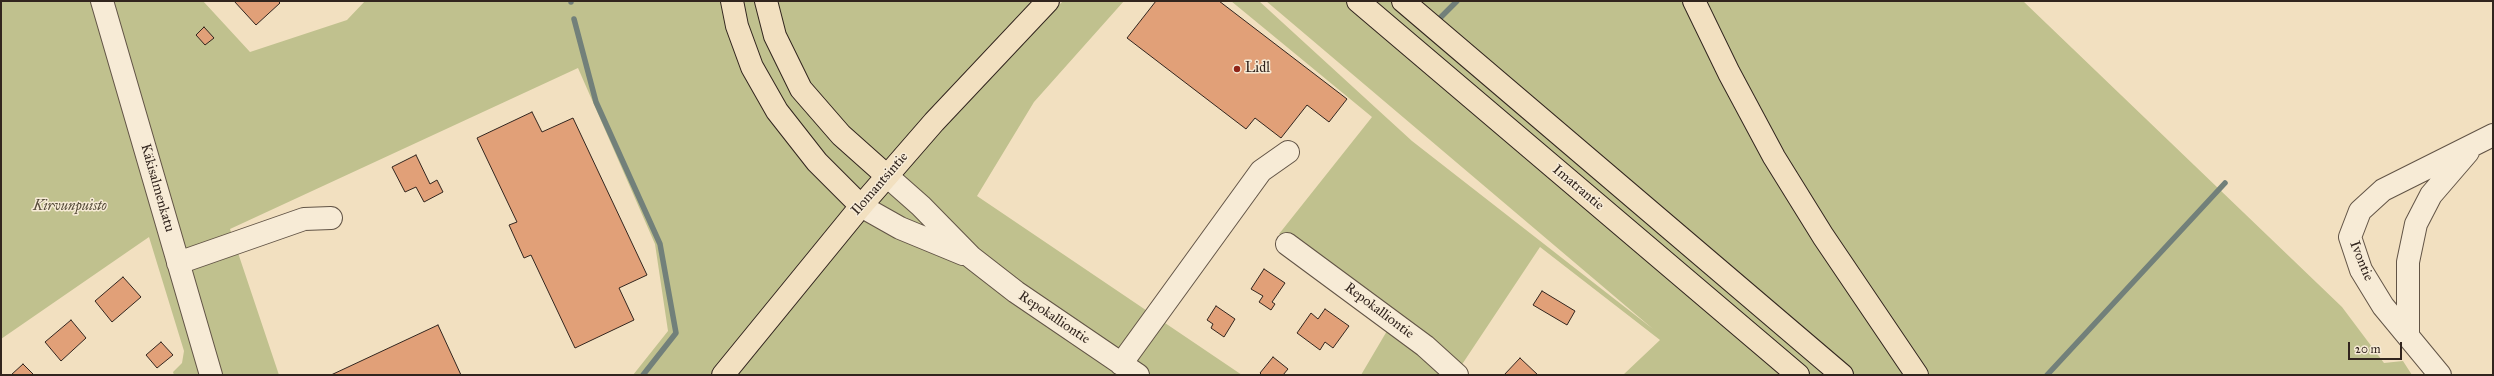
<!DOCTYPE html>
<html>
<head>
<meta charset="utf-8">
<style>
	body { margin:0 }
	#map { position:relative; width:2494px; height:376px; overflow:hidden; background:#f2e0c0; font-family:"IM FELL Great Primer",serif }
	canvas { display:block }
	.frame { position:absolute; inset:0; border:2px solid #32251e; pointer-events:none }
	.scale { position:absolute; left:2348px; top:342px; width:54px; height:18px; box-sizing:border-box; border:2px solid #32251e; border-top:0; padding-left:5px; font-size:12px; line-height:14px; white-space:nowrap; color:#32251e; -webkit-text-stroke:3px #f7ebd6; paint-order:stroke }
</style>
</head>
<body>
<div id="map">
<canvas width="2494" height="376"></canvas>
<div class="frame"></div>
<div class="scale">20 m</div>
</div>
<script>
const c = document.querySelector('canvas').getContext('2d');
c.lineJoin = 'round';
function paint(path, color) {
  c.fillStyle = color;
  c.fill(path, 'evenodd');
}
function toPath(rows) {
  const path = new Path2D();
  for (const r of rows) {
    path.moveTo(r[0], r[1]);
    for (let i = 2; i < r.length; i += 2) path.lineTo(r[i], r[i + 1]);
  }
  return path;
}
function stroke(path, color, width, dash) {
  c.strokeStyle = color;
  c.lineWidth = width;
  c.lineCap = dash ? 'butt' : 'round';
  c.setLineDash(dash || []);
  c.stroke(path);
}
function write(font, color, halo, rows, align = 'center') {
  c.font = font + ' "IM FELL Great Primer",serif';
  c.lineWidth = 3;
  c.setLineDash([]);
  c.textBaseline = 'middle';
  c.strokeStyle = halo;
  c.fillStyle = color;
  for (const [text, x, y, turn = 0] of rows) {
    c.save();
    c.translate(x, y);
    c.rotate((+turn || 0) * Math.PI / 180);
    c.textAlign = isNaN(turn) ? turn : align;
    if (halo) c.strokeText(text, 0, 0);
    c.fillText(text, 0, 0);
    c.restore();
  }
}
const green = toPath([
	[1,1,203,1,250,52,347,20,365,1,762,1,772,36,879,174,716,375,633,375,668,331,655,244,578,68,230,229,279,375,174,375,173,372,182,363,184,351,149,237,1,339],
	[771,1,1036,1,885,167,806,84],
	[1063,1,1124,1,1034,102,977,196,1242,375,729,375,938,126],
	[1231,1,1259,1,1412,141,1653,329,1266,1,2023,1,2342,307,2384,363,2403,361,2412,375,1623,375,1660,340,1540,247,1455,375,1361,375,1394,319,1279,234,1372,117]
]);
const stream = toPath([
	[571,1,571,2],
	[574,19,596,102,660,244,676,333,643,375],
	[1438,20,1457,1],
	[2047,375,2225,183]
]);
const building = toPath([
	[234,1,278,1,280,3,256,25,234,1],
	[1156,1,1219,1,1347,99,1329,122,1307,105,1281,138,1255,118,1246,129,1127,38,1156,1],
	[204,27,214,38,205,45,196,35,204,27],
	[532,112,542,132,573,118,647,275,619,288,634,320,575,348,531,255,524,258,509,225,517,222,477,138,532,112],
	[416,155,430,184,437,180,443,192,424,202,416,187,405,192,392,167,416,155],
	[1264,269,1285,283,1272,302,1275,304,1271,310,1259,302,1263,296,1251,289,1264,269],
	[123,277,141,297,112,322,95,301,123,277],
	[1542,291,1575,311,1567,325,1533,305,1542,291],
	[1216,306,1235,319,1224,337,1211,328,1213,324,1207,320,1216,306],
	[1325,309,1349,326,1333,348,1325,342,1320,350,1297,333,1311,313,1318,319,1325,309],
	[71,320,86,338,61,361,45,342,71,320],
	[438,325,461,375,331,375,438,325],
	[161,342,173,355,157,368,146,355,161,342],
	[1273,357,1288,369,1283,375,1262,375,1260,373,1273,357],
	[1520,358,1538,375,1504,375,1520,358],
	[23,364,34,375,11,375,23,364]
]);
const minor = toPath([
	[102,1,211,375],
	[887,176,921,206,971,257,1016,292,1138,375],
	[861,206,900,228,963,254],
	[1287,244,1425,346,1457,375],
	[178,263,304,219,331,218],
	[2408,335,2408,262,2416,224,2431,195,2468,152],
	[1121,364,1261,171,1288,152],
	[2440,375,2383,306,2361,270,2350,237,2360,211,2383,190,2493,135]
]);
const major = toPath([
	[723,375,861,206,934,122,1048,1]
]);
const highway = toPath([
	[732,1,737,26,752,67,777,111,817,162,861,206],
	[766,1,775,36,801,89,841,135,887,176],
	[1358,1,1798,375],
	[1403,1,1842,375],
	[1694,1,1729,73,1774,157,1823,236,1917,375]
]);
const markers = [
	[1237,69,4,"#8f2418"]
];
const poiNames = [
	["Lidl",1245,69]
];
const streetNames = [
	["Ilomantsintie",880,184,-49],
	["Käkisalmenkatu",157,188,74],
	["Imatrantie",1578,188,40],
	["Ivontie",2361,261,68],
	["Repokalliontie",1379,311,37],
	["Repokalliontie",1054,318,34]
];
const parkNames = [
	["Kirvunpuisto",70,207]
];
paint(green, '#c0c18e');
stroke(stream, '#72807a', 5.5);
paint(building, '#e1a078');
stroke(building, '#32251e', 1);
stroke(minor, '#625446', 24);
stroke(major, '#32251e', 24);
stroke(highway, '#32251e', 24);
stroke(minor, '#f7ebd6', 22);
stroke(major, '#f2e0c0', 22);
stroke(highway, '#f2e0c0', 22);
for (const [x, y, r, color] of markers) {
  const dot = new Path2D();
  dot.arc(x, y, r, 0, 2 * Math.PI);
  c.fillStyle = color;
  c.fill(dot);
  stroke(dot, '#f7ebd6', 1.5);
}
write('14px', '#32251e', '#f7ebd6', poiNames, 'left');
write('14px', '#32251e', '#f7ebd6', streetNames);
write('italic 14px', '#564c3a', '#f7ebd6', parkNames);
</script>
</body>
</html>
